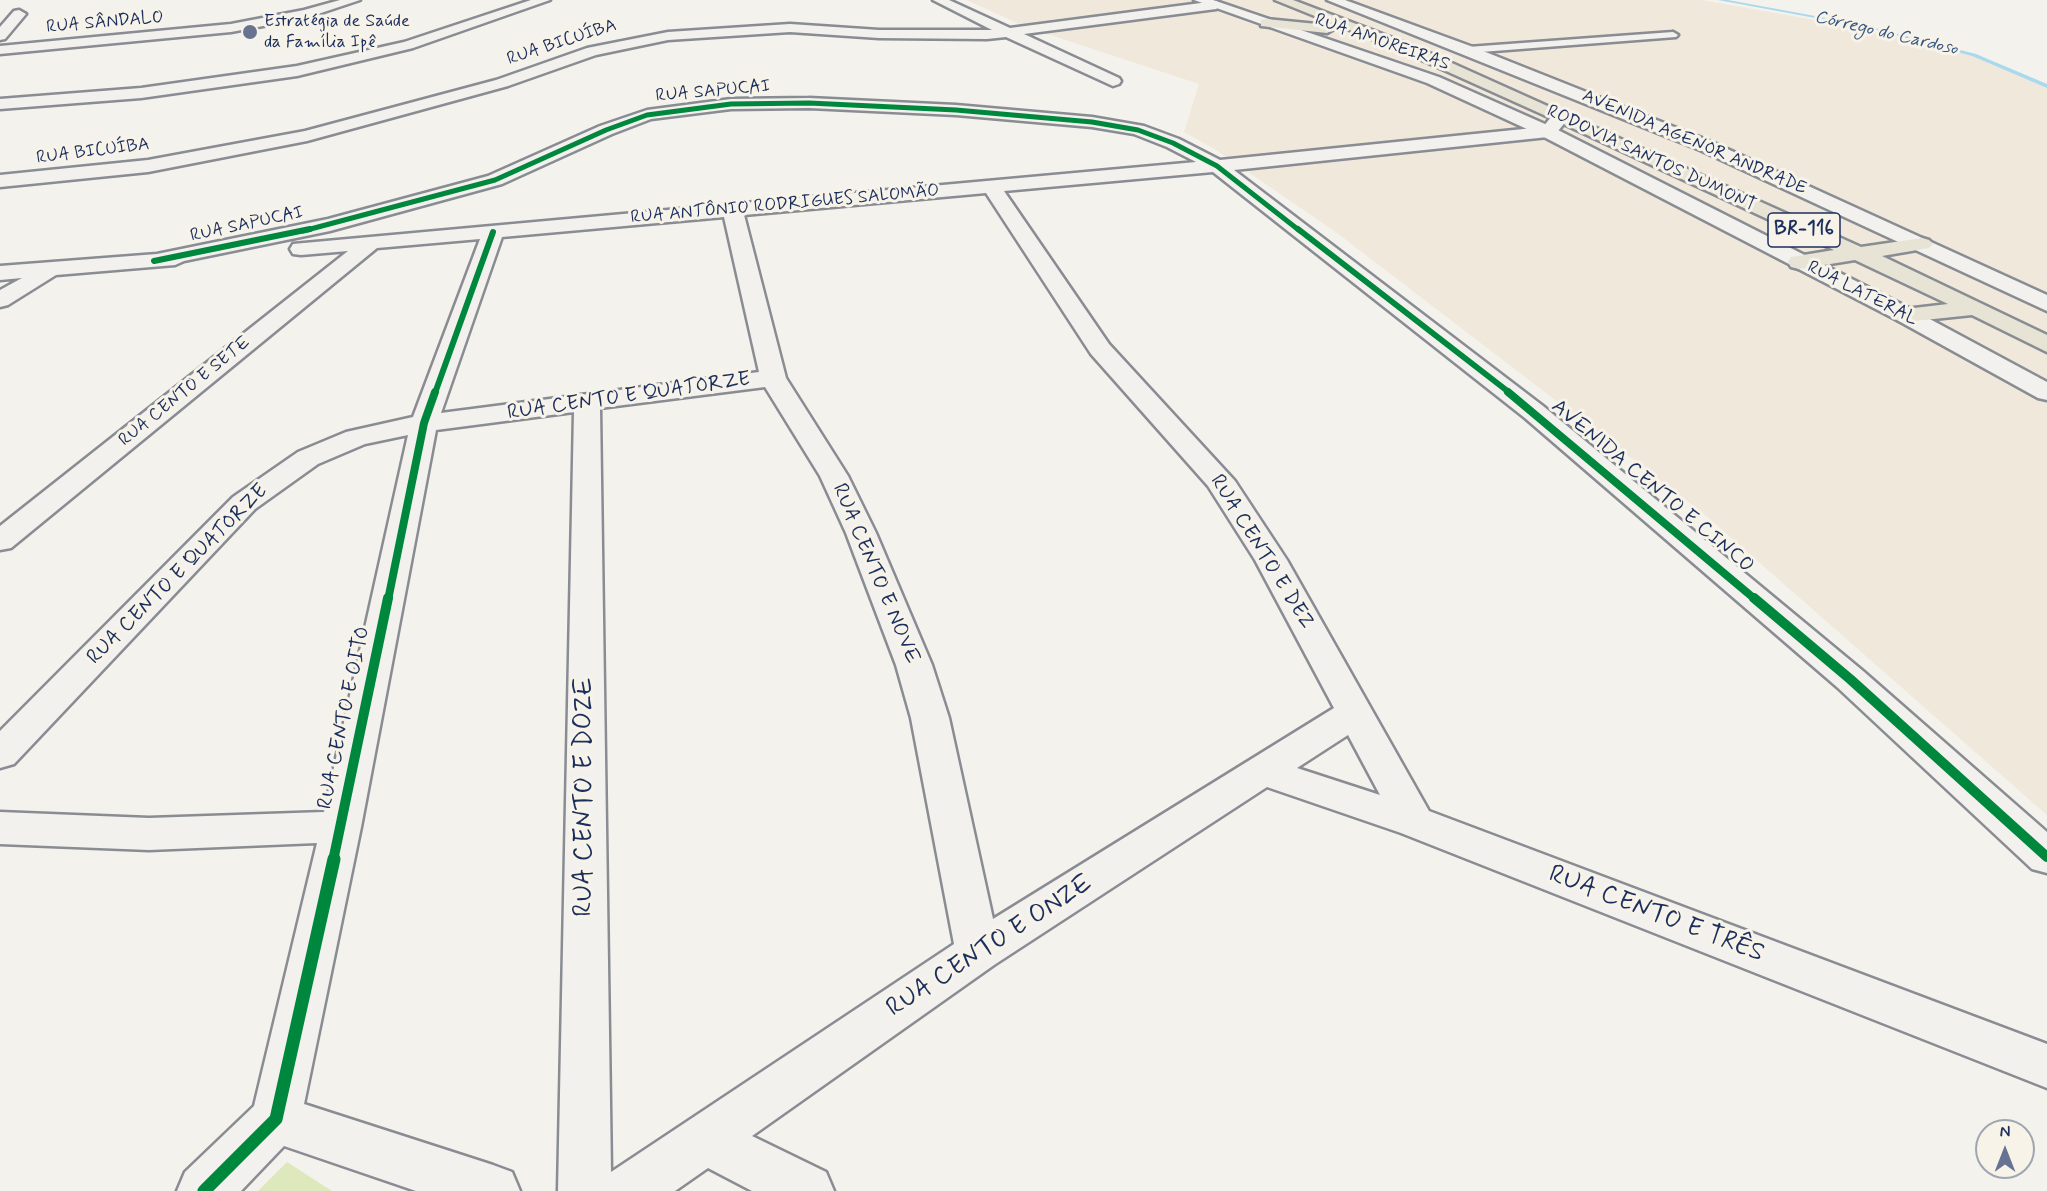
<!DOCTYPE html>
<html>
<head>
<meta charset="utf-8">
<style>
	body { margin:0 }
	#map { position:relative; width:2047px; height:1191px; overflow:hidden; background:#f4f2ec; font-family:Mynerve,sans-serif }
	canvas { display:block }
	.north { position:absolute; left:1975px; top:1119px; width:60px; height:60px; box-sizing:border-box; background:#f7f3e8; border:2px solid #9fa5b1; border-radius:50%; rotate:0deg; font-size:16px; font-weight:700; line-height:24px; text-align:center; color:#1b2f5e }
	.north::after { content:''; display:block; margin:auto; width:21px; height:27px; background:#677390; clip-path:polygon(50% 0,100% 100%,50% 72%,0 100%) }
</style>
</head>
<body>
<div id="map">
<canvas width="2047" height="1191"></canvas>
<div class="north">N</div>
</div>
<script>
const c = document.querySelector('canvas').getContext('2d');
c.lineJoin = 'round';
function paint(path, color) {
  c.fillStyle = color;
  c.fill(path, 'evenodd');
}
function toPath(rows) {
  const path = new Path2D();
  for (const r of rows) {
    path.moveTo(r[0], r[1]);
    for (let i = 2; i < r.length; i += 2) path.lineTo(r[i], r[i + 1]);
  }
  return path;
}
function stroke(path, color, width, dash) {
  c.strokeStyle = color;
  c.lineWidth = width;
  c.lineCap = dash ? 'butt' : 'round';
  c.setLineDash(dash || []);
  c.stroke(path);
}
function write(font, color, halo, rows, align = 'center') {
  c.font = font + ' Mynerve,sans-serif';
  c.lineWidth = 6;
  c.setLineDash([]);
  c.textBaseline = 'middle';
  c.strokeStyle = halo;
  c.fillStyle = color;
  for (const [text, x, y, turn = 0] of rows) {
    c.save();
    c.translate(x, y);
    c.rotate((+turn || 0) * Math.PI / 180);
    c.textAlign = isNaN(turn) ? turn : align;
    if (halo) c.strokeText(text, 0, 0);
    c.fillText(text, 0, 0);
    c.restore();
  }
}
const built = toPath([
	[967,0,1702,0,1860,28,1967,54,2047,88,2047,815,1704,514,1337,233,1216,150,1184,132,1199,84,1026,27]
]);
const green = toPath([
	[287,1162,332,1191,258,1191]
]);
const stream = toPath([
	[1718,0,1728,0,1864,25,1976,54,2047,84,2047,88,1972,56,1864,27,1718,0]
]);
const lane = toPath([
	[1673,32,1678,35,1676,37,1468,53,1463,50,1468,47,1673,32]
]);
const street = toPath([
	[340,0,360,0,306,18,231,32,0,54,0,46,231,24,304,10,340,0],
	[933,0,949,0,1010,28,1216,1,1223,5,1216,9,1024,34,1119,78,1121,81,1119,84,1113,86,1006,37,987,39,879,38,790,32,668,40,596,55,508,86,307,141,148,172,0,187,0,175,148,160,305,131,496,80,587,48,668,32,790,24,879,30,992,30,933,0],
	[19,10,26,14,5,39,0,40,0,27,14,11,19,10],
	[809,98,956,105,1092,117,1144,126,1179,139,1220,160,1543,127,1555,112,1567,112,1569,116,1567,120,1554,136,1548,137,1234,170,1543,406,1863,671,2047,832,2047,873,2032,869,1837,687,1525,418,1213,172,1004,191,1109,344,1235,481,1287,560,1429,811,2047,1044,2047,1088,1401,833,1267,787,994,965,752,1136,826,1172,834,1191,752,1191,708,1168,675,1191,558,1191,574,412,436,430,361,827,304,1104,493,1165,512,1172,520,1191,416,1191,284,1146,241,1191,177,1191,185,1172,254,1106,317,843,149,850,0,844,0,812,149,818,324,812,408,435,365,444,318,464,255,509,14,764,0,768,0,731,233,497,298,452,346,432,413,417,480,239,377,248,11,548,0,550,0,526,348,251,301,255,293,254,290,249,293,244,1196,162,1167,147,1134,134,1092,127,956,115,809,108,731,109,651,119,612,134,502,184,330,231,184,261,175,265,56,275,8,305,0,307,0,290,22,278,0,280,0,266,157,254,328,219,488,176,600,126,647,110,731,99,809,98],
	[986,193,1091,354,1208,486,1255,560,1334,708,993,919,949,718,932,665,876,533,848,476,786,378,744,215,986,193],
	[724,217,759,372,441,413,502,237,724,217],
	[765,387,820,476,846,533,896,665,911,718,954,944,611,1172,600,408,765,387],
	[1348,735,1380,795,1297,768,1348,735]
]);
const secondary = toPath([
	[531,0,550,0,413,48,297,76,141,98,0,109,0,99,141,88,297,66,404,42,531,0],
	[1194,0,1213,0,1439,77,1554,128,1913,310,2047,382,2047,400,2038,398,1897,320,1542,136,1427,83,1194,0],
	[1327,0,1345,0,1473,47,1712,142,2047,295,2047,311,1700,150,1327,0]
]);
const highway = toPath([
	[1275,0,1293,0,1414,46,1861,247,1922,238,1929,240,1933,244,1929,248,1882,256,2047,335,2047,352,1972,315,1905,322,1897,320,1893,315,1897,310,1948,304,1855,260,1799,269,1791,267,1788,262,1791,257,1834,250,1555,120,1404,52,1275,0],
	[1266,19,1327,25,1334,29,1327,33,1261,26,1261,20,1266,19]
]);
const cyclewayFar4 = toPath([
	[303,231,495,180,606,130,647,115,731,104,809,103,956,110,1092,122,1138,130,1173,143,1217,166,1300,231]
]);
const cyclewayFar3 = toPath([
	[1298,229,1510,393],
	[154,261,310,229],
	[435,393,493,232]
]);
const cyclewayFar2 = toPath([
	[1508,392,1756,600],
	[388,600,424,423,435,392]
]);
const cyclewayFar1 = toPath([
	[1754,598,1850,679,2047,857],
	[333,861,388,598]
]);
const cycleway = toPath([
	[204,1191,276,1119,334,859]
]);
const markers = [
	[250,32,8,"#677390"]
];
const farPoinames = [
	["Estratégia de Saúde",264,22],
	["da Família Ipê",264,43]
];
const farStreetnames = [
	["RUA SÂNDALO",105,23,-5],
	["RUA BICUÍBA",562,43,-18],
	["RUA AMOREIRAS",1382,43,19],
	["RUA SAPUCAI",713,92,-5],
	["AVENIDA AGENOR ANDRADE",1694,143,23],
	["RUA BICUÍBA",93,152,-7],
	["RODOVIA SANTOS DUMONT",1651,159,25],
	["RUA ANTÔNIO RODRIGUES SALOMÃO",785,205,-5],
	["RUA SAPUCAI",247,225,-12],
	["RUA LATERAL",1862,294,27],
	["RUA CENTO E SETE",185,392,-39]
];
const farWaternames = [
	["Córrego do Cardoso",1886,34,13]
];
const shields = [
	[1804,230,72]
];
const shieldNames = [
	["BR-116",1804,230]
];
const streetNames = [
	["RUA CENTO E QUATORZE",629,397,-8],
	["AVENIDA CENTO E CINCO",1652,487,40],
	["RUA CENTO E DEZ",1261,552,58],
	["RUA CENTO E NOVE",875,574,67],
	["RUA CENTO E QUATORZE",178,575,-45],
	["RUA CENTO E OITO",345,718,-78]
];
const nearStreetnames = [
	["RUA CENTO E DOZE",586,797,-90],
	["RUA CENTO E TRÊS",1656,915,21],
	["RUA CENTO E ONZE",990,947,-33]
];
paint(built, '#f1e8dc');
paint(green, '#dde9bd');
paint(stream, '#aad9ed');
stroke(lane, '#898c92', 5);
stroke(street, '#898c92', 5);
stroke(secondary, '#898c92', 5);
stroke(highway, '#898c92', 5);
paint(lane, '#f2f1ed');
paint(street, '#f2f1ed');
paint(secondary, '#f2f1ed');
paint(highway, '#e8e4d5');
stroke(cyclewayFar4, '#00873e', 5);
stroke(cyclewayFar3, '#00873e', 6);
stroke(cyclewayFar2, '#00873e', 8);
stroke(cyclewayFar1, '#00873e', 10);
stroke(cycleway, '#00873e', 13);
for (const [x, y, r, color] of markers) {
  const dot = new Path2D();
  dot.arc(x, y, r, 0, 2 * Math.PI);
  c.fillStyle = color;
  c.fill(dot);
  stroke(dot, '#f7f3e8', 2);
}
write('18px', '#1b2f5e', '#f7f3e8', farPoinames, 'left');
write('18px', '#1b2f5e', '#f7f3e8', farStreetnames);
write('italic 18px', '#375782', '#f7f3e8', farWaternames);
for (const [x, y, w] of shields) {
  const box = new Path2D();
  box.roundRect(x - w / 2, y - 17, w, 34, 4.5);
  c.fillStyle = '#f7f3e8';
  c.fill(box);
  stroke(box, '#1b2f5e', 1.5);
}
write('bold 20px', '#1b2f5e', null, shieldNames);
write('21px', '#1b2f5e', '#f7f3e8', streetNames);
write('26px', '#1b2f5e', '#f7f3e8', nearStreetnames);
</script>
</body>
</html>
